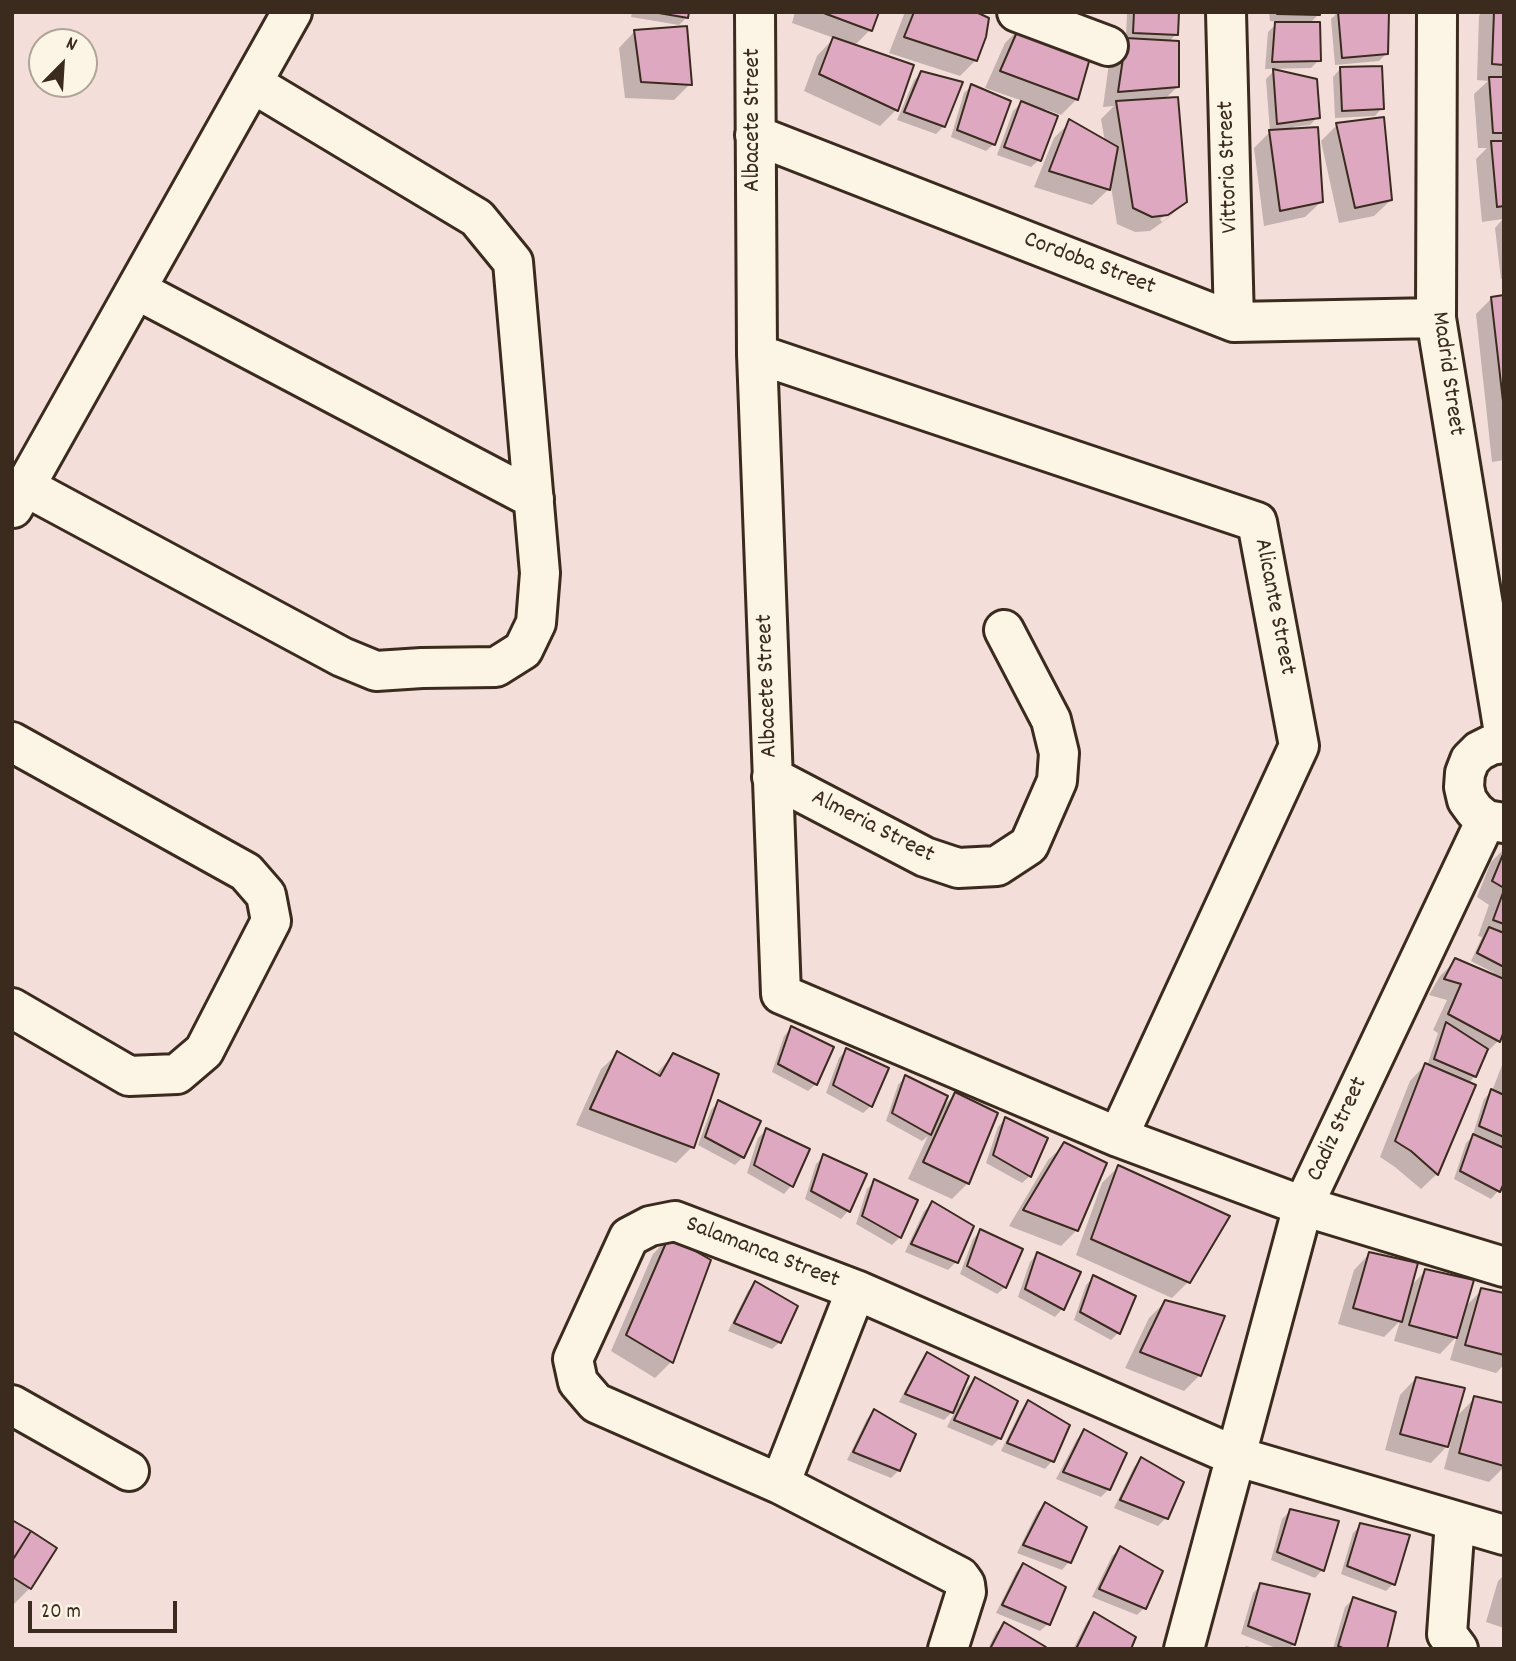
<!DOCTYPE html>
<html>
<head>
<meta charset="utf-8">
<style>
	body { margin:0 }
	#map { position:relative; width:1516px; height:1661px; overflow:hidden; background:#f3deda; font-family:Dekko,sans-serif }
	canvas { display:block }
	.frame { position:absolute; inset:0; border:14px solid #3b2a1e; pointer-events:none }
	.north { position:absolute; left:28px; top:28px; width:70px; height:70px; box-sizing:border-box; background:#fcf5e5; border:2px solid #afa495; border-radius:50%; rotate:24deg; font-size:19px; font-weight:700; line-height:28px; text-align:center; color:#3b2a1e }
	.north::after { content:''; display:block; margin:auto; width:24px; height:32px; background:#3b2a1e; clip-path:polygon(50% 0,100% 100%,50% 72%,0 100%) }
	.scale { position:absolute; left:28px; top:1601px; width:149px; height:32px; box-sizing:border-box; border:4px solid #3b2a1e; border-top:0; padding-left:9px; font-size:21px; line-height:24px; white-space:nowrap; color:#3b2a1e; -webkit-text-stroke:5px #fcf5e5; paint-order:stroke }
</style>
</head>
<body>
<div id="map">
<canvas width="1516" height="1661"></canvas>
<div class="frame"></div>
<div class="north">N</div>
<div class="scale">20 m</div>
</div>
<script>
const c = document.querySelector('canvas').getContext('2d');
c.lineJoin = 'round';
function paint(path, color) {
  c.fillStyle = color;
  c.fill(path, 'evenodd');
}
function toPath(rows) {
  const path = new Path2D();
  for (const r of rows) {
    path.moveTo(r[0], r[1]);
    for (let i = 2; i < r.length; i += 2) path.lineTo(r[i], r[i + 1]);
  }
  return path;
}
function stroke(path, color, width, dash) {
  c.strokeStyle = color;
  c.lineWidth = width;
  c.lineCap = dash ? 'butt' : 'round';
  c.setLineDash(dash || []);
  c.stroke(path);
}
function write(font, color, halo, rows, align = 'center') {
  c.font = font + ' Dekko,sans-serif';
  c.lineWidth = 5;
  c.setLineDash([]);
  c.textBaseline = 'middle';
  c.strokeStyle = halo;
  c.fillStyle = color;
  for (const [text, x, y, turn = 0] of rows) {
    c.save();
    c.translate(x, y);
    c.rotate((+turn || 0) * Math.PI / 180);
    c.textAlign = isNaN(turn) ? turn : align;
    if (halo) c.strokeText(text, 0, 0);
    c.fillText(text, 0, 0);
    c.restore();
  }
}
const shadow = toPath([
	[632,12,687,12,687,17,679,25,631,17],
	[795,12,877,12,870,30,854,46,912,66,896,110,880,126,804,91,817,56,834,38,792,23],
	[905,12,972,12,976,60,960,76,889,53],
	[1127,12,1177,12,1176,34,1169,42,1178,86,1164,100,1185,202,1168,218,1150,231,1135,232,1117,224,1110,180,1108,190,1092,205,1034,187,1054,138,1070,122,1105,142,1101,119,1114,106,1103,107,1110,56,1126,40],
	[1171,211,1171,215,1162,222,1160,219],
	[1269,12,1318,12,1318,15,1309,24,1319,60,1311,68,1265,69,1268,32,1278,22,1270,21],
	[1338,12,1387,53,1379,61,1335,65,1331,19],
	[1482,12,1504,12,1504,278,1501,279,1495,228,1503,219,1482,222,1476,159,1487,148,1478,148,1474,94,1488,81,1477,80,1479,16],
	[1021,27,1077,99,1061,115,1045,109,1039,160,1031,167,997,155,1013,111,1023,101,985,88,1005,43],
	[635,31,690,84,674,100,625,98,619,48],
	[1340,69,1382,108,1375,116,1335,118,1333,77],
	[1274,71,1318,117,1310,125,1293,127,1322,201,1305,217,1264,226,1254,148,1270,132,1266,79],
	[922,73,944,126,936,134,897,120,914,80],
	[971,86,994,144,986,151,951,137,964,93],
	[1337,125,1391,200,1374,216,1339,223,1321,141],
	[1504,296,1504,460,1492,462,1476,314,1492,298],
	[1504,849,1504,1025,1498,1041,1483,1056,1475,1076,1468,1084,1437,1174,1421,1189,1395,1167,1380,1157,1410,1081,1425,1065,1427,1066,1438,1033,1433,1030,1447,1000,1429,995,1440,976,1456,960,1493,976,1494,973,1471,961,1482,937,1478,936,1489,905,1477,897,1491,862],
	[791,1028,816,1084,808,1091,772,1072,784,1036],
	[846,1050,871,1106,863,1113,826,1093,839,1058],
	[617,1054,655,1075,673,1055,692,1147,676,1163,576,1125,601,1069],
	[1504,1060,1504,1094,1502,1096,1504,1097,1504,1179,1498,1191,1491,1199,1454,1179,1466,1143,1474,1135,1473,1134,1484,1099,1492,1091],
	[905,1077,941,1109,955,1094,968,1183,952,1199,908,1179,928,1136,922,1141,886,1121,898,1085],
	[718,1102,743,1157,735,1165,698,1145,711,1110],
	[1005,1119,1030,1176,1022,1183,986,1163,998,1127],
	[766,1130,808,1150,791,1186,784,1194,747,1173,758,1138],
	[1065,1144,1077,1230,1061,1246,1009,1226,1048,1160],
	[824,1156,865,1175,848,1211,841,1219,805,1199,816,1164],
	[1118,1167,1188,1282,1172,1298,1076,1255,1102,1183],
	[875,1181,900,1237,892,1245,856,1224,867,1189],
	[932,1204,956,1262,948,1270,905,1252,924,1211],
	[980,1231,1005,1287,997,1294,960,1274,973,1239],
	[669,1238,671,1362,655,1378,611,1351,653,1254],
	[1370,1253,1410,1287,1426,1270,1464,1308,1482,1290,1504,1295,1504,1365,1496,1373,1450,1360,1457,1336,1440,1354,1394,1341,1400,1321,1384,1337,1338,1324,1354,1270],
	[1037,1254,1078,1273,1062,1309,1055,1317,1018,1297,1030,1262],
	[1094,1277,1118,1333,1111,1340,1074,1320,1086,1285],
	[756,1283,780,1342,772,1349,728,1331,748,1291],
	[1165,1302,1200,1375,1184,1391,1125,1368,1149,1318],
	[927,1354,956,1402,959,1404,967,1387,975,1379,1000,1438,992,1446,947,1427,957,1407,944,1420,899,1402,920,1362],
	[1416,1378,1454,1419,1475,1398,1504,1405,1504,1467,1489,1482,1444,1469,1451,1442,1431,1463,1385,1450,1400,1395],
	[1028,1403,1052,1461,1045,1469,1001,1451,1021,1410],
	[875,1411,899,1470,891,1478,847,1460,867,1419],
	[1085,1431,1109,1489,1101,1497,1056,1479,1077,1439],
	[1141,1459,1166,1518,1158,1526,1114,1508,1134,1467],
	[1045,1504,1069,1562,1062,1570,1017,1553,1037,1512],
	[1290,1511,1322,1570,1315,1578,1271,1560,1282,1519],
	[12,1522,30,1588,14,1604,12,1603],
	[1361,1525,1393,1584,1386,1591,1341,1574,1353,1533],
	[1120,1549,1145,1607,1137,1615,1092,1597,1112,1556],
	[1023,1565,1048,1624,1040,1631,996,1613,1016,1572],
	[1504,1575,1504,1628,1486,1622,1498,1581],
	[1261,1585,1294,1644,1289,1649,1278,1649,1241,1634,1253,1593],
	[1353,1599,1385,1649,1333,1649,1345,1607],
	[1094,1614,1129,1649,1073,1649,1087,1622],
	[1004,1624,1043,1649,988,1649,996,1632],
	[1246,1646,1259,1649,1243,1649]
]);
const building = toPath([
	[653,12,689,12,688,18,653,12],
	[821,12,879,12,872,31,821,12],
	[914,12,976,12,989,18,986,37,977,61,904,37,914,12],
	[1134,12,1179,12,1178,35,1133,33,1134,12],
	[1277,12,1320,12,1320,15,1277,14,1277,12],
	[1338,12,1389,12,1388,54,1342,58,1338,12],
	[1494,12,1504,12,1504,65,1492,64,1494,12],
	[1275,22,1320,22,1321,61,1272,62,1275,22],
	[1020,25,1090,58,1078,100,1000,71,1020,25],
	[687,26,692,85,641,82,634,30,687,26],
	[833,37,914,65,898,111,819,74,833,37],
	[1126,38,1179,41,1179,87,1118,92,1126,38],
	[1382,66,1384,109,1342,111,1340,67,1382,66],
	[1273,69,1317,79,1320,118,1277,124,1273,69],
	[921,71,963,82,945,127,904,112,921,71],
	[1489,77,1504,77,1504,133,1493,133,1489,77],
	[971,84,1011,101,995,145,957,130,971,84],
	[1178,97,1187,202,1168,215,1152,217,1133,208,1116,101,1178,97],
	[1021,101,1058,116,1041,161,1004,147,1021,101],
	[1384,117,1392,200,1355,208,1336,123,1384,117],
	[1069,119,1118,147,1110,190,1049,171,1069,119],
	[1318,127,1323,202,1280,211,1269,130,1318,127],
	[1491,141,1504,141,1504,206,1497,207,1491,141],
	[1504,295,1504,410,1491,297,1504,295],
	[1504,852,1504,888,1492,881,1504,852],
	[1504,890,1504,924,1493,920,1504,890],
	[1489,927,1504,933,1504,967,1477,953,1489,927],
	[1455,958,1504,979,1504,1031,1500,1042,1448,1014,1461,984,1444,979,1455,958],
	[1446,1022,1488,1049,1476,1077,1434,1059,1446,1022],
	[791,1026,834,1047,817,1085,778,1064,791,1026],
	[846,1048,889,1068,872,1107,833,1085,846,1048],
	[617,1051,660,1076,673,1053,719,1074,694,1148,590,1109,617,1051],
	[1425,1063,1476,1085,1438,1175,1411,1151,1395,1141,1425,1063],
	[905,1075,948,1096,931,1135,892,1113,905,1075],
	[1491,1089,1504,1095,1504,1137,1479,1126,1491,1089],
	[955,1092,998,1113,969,1184,923,1162,955,1092],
	[718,1100,761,1121,744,1158,705,1137,718,1100],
	[1005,1117,1048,1138,1031,1177,993,1155,1005,1117],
	[766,1128,810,1149,793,1187,754,1165,766,1128],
	[1473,1134,1504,1148,1504,1183,1500,1192,1460,1171,1473,1134],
	[1064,1142,1107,1163,1078,1231,1023,1210,1064,1142],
	[823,1154,867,1174,850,1212,811,1191,823,1154],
	[1118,1165,1230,1216,1190,1283,1091,1239,1118,1165],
	[874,1179,918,1200,901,1238,862,1216,874,1179],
	[932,1201,974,1226,958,1263,911,1244,932,1201],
	[980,1229,1023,1249,1006,1288,967,1266,980,1229],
	[669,1236,711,1260,673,1363,626,1335,669,1236],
	[1037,1252,1081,1272,1064,1310,1025,1289,1037,1252],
	[1369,1252,1418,1263,1402,1322,1353,1308,1369,1252],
	[1425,1269,1474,1280,1457,1338,1409,1325,1425,1269],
	[1093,1275,1136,1296,1120,1334,1080,1312,1093,1275],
	[755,1281,798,1306,781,1343,734,1323,755,1281],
	[1481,1288,1504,1293,1504,1355,1465,1345,1481,1288],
	[1165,1300,1225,1316,1201,1376,1140,1352,1165,1300],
	[927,1352,969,1376,953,1413,905,1394,927,1352],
	[975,1377,1018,1401,1001,1439,954,1420,975,1377],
	[1416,1377,1465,1388,1448,1447,1400,1434,1416,1377],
	[1474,1396,1504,1403,1504,1466,1459,1453,1474,1396],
	[1028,1400,1070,1425,1054,1462,1007,1443,1028,1400],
	[874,1409,916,1434,900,1471,853,1452,874,1409],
	[1084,1429,1127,1453,1110,1490,1063,1472,1084,1429],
	[1141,1457,1184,1482,1168,1519,1120,1500,1141,1457],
	[1045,1502,1087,1527,1071,1563,1023,1545,1045,1502],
	[1290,1509,1339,1521,1324,1571,1277,1552,1290,1509],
	[12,1520,31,1531,12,1561,12,1520],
	[1360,1523,1410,1535,1395,1585,1347,1566,1360,1523],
	[31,1531,57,1548,31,1589,12,1577,12,1561,31,1531],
	[1120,1546,1163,1571,1146,1609,1099,1589,1120,1546],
	[1023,1563,1066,1587,1050,1625,1002,1605,1023,1563],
	[1260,1583,1310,1594,1295,1645,1248,1626,1260,1583],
	[1353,1597,1396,1612,1387,1649,1345,1649,1338,1646,1353,1597],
	[1094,1612,1136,1637,1131,1649,1076,1649,1094,1612],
	[1004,1622,1046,1647,1045,1649,990,1649,1004,1622]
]);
const minor = toPath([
	[755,12,757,354,781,994,1118,1137,1303,1206,1504,1267],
	[1017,12,1108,46],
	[1226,12,1234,322],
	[1437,12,1436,318,1504,733],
	[755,135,1234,322,1436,318],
	[137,290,534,499],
	[757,354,1257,522,1299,746,1118,1137],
	[26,487,342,657,376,671,422,668,496,667,523,650,536,623,540,573,513,262,477,218,252,83],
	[13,508,292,12],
	[12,742,246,872,266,895,271,921,204,1051,177,1074,129,1076,12,1008],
	[1504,743,1491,745,1479,751,1470,760,1465,773,1464,787,1467,800,1475,811,1486,820,1504,823],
	[772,777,925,857,958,868,997,866,1029,845,1057,781,1059,753,1051,720,1004,630],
	[12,1405,129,1471],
	[780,1484,856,1290],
	[1455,1521,1447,1634,1458,1649],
	[948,1649,966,1592,965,1584,960,1577,780,1484,596,1403,578,1382,573,1359,629,1237,650,1226,675,1221,856,1290,1235,1456,1504,1535],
	[1184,1649,1303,1206,1486,820]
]);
const streetNames = [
	["Albacete Street",755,120,-90],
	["Vittoria Street",1230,167,-92],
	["Cordoba Street",1089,265,21],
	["Madrid Street",1446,374,82],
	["Alicante Street",1273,607,79],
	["Albacete Street",769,686,-92],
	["Almeria Street",872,828,27],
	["Cadiz Street",1339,1130,-65],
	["Salamanca Street",762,1254,21]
];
paint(shadow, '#0003');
paint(building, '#dda8c0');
stroke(building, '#3b2a1e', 2);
stroke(minor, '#3b2a1e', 44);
stroke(minor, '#fcf5e5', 38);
write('24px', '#3b2a1e', '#fcf5e5', streetNames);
</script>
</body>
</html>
